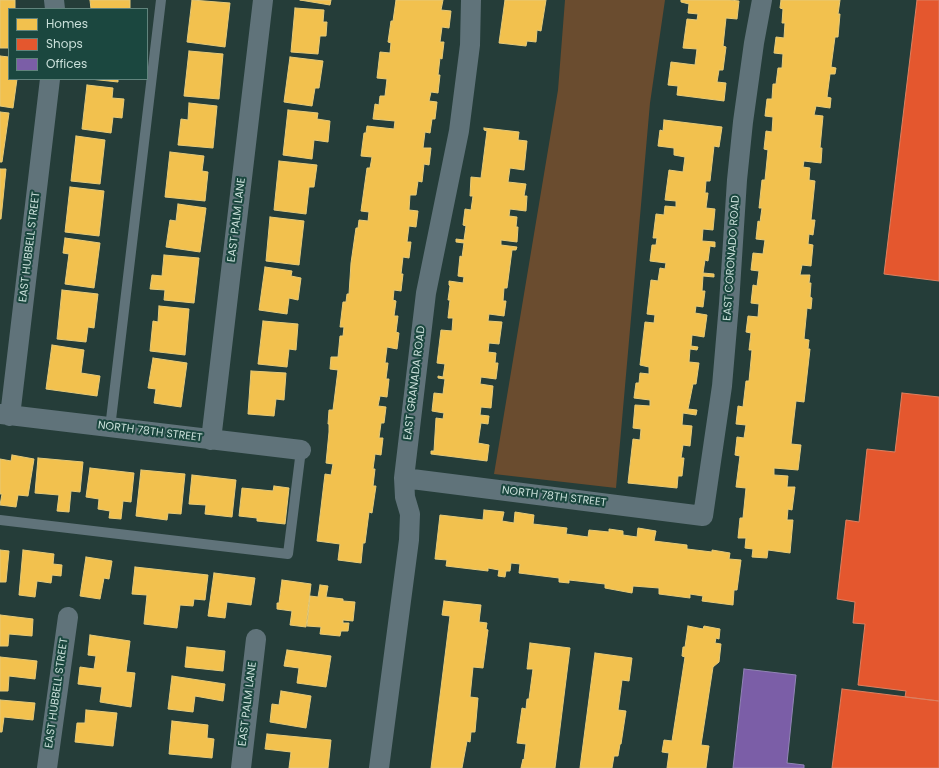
<!DOCTYPE html>
<html>
<head>
<meta charset="utf-8">
<style>
	body { margin:0 }
	#map { position:relative; width:939px; height:768px; overflow:hidden; background:#253d39; font-family:Poppins,sans-serif }
	canvas { display:block }
	.legend { position:absolute; left:8px; top:8px; width:140px; height:72px; box-sizing:border-box; background:#1b473f; border:1px solid #61847d; margin:0; padding:5px 7px; list-style:none; font-size:12px; color:#c9dfd9 }
	.legend li { display:flex; align-items:center; gap:8px; height:20px }
	.legend b { width:20px; border:1px solid #61847d }
</style>
</head>
<body>
<div id="map">
<canvas width="939" height="768"></canvas>
<ul class="legend">
<li><b style="height:11px;background:#f2c14e"></b>Homes</li>
<li><b style="height:11px;background:#e4572e"></b>Shops</li>
<li><b style="height:11px;background:#7b5ea7"></b>Offices</li>
</ul>
</div>
<script>
const c = document.querySelector('canvas').getContext('2d');
c.lineJoin = 'round';
function paint(path, color) {
  c.fillStyle = color;
  c.fill(path, 'evenodd');
}
function toPath(rows) {
  const path = new Path2D();
  for (const r of rows) {
    path.moveTo(r[0], r[1]);
    for (let i = 2; i < r.length; i += 2) path.lineTo(r[i], r[i + 1]);
  }
  return path;
}
function stroke(path, color, width, dash) {
  c.strokeStyle = color;
  c.lineWidth = width;
  c.lineCap = dash ? 'butt' : 'round';
  c.setLineDash(dash || []);
  c.stroke(path);
}
function write(font, color, halo, rows, align = 'center') {
  c.font = font + ' Poppins,sans-serif';
  c.lineWidth = 4;
  c.setLineDash([]);
  c.textBaseline = 'middle';
  c.strokeStyle = halo;
  c.fillStyle = color;
  for (const [text, x, y, turn = 0] of rows) {
    c.save();
    c.translate(x, y);
    c.rotate((+turn || 0) * Math.PI / 180);
    c.textAlign = isNaN(turn) ? turn : align;
    if (halo) c.strokeText(text, 0, 0);
    c.fillText(text, 0, 0);
    c.restore();
  }
}
const green = toPath([
	[565,0,665,0,650,103,616,488,494,474,558,90]
]);
const homes = toPath([
	[0,0,15,0,15,9,9,9,9,48,0,48,0,0],
	[90,0,130,0,130,9,91,9,90,0],
	[192,0,230,3,225,47,187,42,192,0],
	[300,0,331,0,330,5,300,0],
	[396,0,443,0,441,10,451,11,449,28,442,27,440,42,444,42,442,59,440,58,438,75,440,75,438,93,431,92,429,101,437,102,435,119,432,119,430,133,425,132,423,148,431,148,429,165,424,164,422,182,418,181,416,195,410,195,409,210,418,211,416,227,409,226,407,242,411,242,409,258,403,257,401,274,403,274,401,291,394,290,393,300,396,301,394,316,398,316,396,332,399,333,397,349,387,347,385,363,388,363,386,379,389,379,387,397,380,396,378,406,386,407,384,423,381,423,379,438,383,438,381,455,375,454,373,469,375,469,373,486,376,486,372,513,369,512,365,543,363,543,361,563,338,560,340,544,317,541,325,474,331,475,333,464,326,463,329,432,329,424,328,424,329,410,333,410,338,370,330,369,331,357,338,357,340,336,343,336,344,327,340,327,343,302,346,302,347,294,349,294,351,263,356,228,358,228,359,220,368,221,369,212,361,211,367,168,370,168,372,157,361,156,364,133,366,133,367,126,394,129,395,121,373,119,375,104,379,105,380,96,385,96,387,79,377,78,380,52,390,53,391,43,388,42,391,21,393,21,396,0],
	[505,0,546,0,541,31,537,30,536,42,527,41,526,46,499,43,505,0],
	[681,0,730,0,739,1,737,19,726,18,723,46,726,47,723,70,719,70,717,82,726,83,724,101,677,95,678,86,668,85,671,62,695,65,697,49,683,48,687,19,697,20,698,14,688,13,689,4,681,2,681,0],
	[781,0,840,0,838,14,840,14,838,37,835,37,831,67,836,68,835,74,830,74,827,97,831,98,830,108,816,106,814,115,823,116,820,148,822,148,821,163,804,161,803,167,810,168,809,180,815,181,811,220,815,220,813,235,809,234,808,244,813,245,811,266,802,265,800,275,810,275,809,283,811,283,810,297,812,298,811,309,807,308,804,339,809,340,808,349,810,349,804,402,796,401,791,444,801,445,798,470,774,468,774,475,788,476,787,487,795,487,792,510,788,509,787,520,793,520,790,553,768,550,767,558,752,557,753,549,745,548,746,538,738,538,740,518,743,518,746,488,736,487,740,456,735,455,737,437,744,438,746,425,736,424,738,406,743,407,746,381,749,381,752,350,749,350,751,333,746,332,748,316,758,317,759,304,751,303,753,285,757,286,759,271,751,270,753,253,763,254,765,240,756,239,758,221,760,222,762,208,759,208,762,180,765,180,768,150,764,149,766,131,772,132,773,117,765,116,767,99,772,99,773,84,776,84,778,68,782,68,783,54,774,53,776,37,784,38,785,23,782,23,783,9,780,8,781,0],
	[295,8,324,10,323,22,327,22,326,36,320,36,318,54,291,52,295,8],
	[189,51,223,54,219,99,184,96,189,51],
	[0,56,9,57,9,79,17,79,13,108,0,106,0,56],
	[290,57,323,61,319,88,315,88,312,106,284,102,290,57],
	[90,79,118,79,118,82,90,79],
	[87,85,113,88,112,98,124,99,122,118,113,117,111,133,82,129,87,85],
	[189,103,217,106,213,148,178,145,181,119,188,120,189,103],
	[288,110,318,113,317,119,330,121,328,142,314,140,312,159,283,155,288,110],
	[0,112,9,113,2,162,0,162,0,112],
	[664,120,722,127,719,147,714,146,710,181,706,181,705,193,708,193,706,208,715,209,713,230,703,229,702,241,715,242,715,247,710,246,708,261,705,260,703,273,714,274,714,277,703,276,702,291,705,291,703,307,696,306,695,313,707,315,704,337,692,335,691,346,698,347,697,350,690,349,689,362,699,363,696,384,693,384,688,409,697,410,696,415,683,413,682,425,692,426,690,446,683,445,681,458,684,458,682,476,678,476,677,488,628,483,633,439,640,440,641,429,633,428,635,405,650,406,650,400,634,398,636,383,639,383,640,373,649,374,649,367,640,365,645,322,654,323,655,315,647,314,651,280,658,281,660,268,665,269,666,263,650,261,652,245,656,245,657,238,653,238,656,214,664,215,665,206,676,207,676,201,665,200,669,170,683,172,685,157,674,155,674,148,658,146,660,130,663,131,664,120],
	[484,128,519,132,518,140,527,141,524,170,510,168,508,182,526,184,524,196,527,196,526,211,510,209,509,216,517,217,516,227,518,227,517,242,501,240,501,245,517,247,516,250,512,250,507,288,504,288,503,301,506,301,504,316,489,314,488,321,502,322,499,344,489,343,488,352,496,353,495,363,498,363,496,379,481,377,480,384,493,386,491,408,481,407,480,415,489,416,488,424,481,423,478,443,489,445,487,461,431,454,431,451,434,451,436,418,443,419,444,413,432,411,434,393,443,394,445,379,438,378,438,376,443,377,445,364,437,363,441,330,452,331,453,318,448,318,450,300,448,300,450,286,449,285,449,281,463,283,464,277,458,276,460,256,462,257,464,243,456,242,456,239,464,240,466,226,463,225,465,209,471,210,473,196,470,196,471,177,481,178,487,131,484,130,484,128],
	[76,136,105,140,100,184,71,181,76,136],
	[170,152,204,156,202,171,208,172,205,201,165,197,170,152],
	[279,161,317,165,314,187,309,187,306,214,274,210,279,161],
	[0,169,6,169,1,219,0,219,0,169],
	[70,187,104,191,99,236,65,232,70,187],
	[178,204,206,208,200,252,166,247,170,220,176,221,178,204],
	[270,217,304,221,299,265,266,261,270,217],
	[65,238,100,243,94,288,65,284,69,254,63,253,65,238],
	[164,255,199,258,194,303,164,300,165,290,150,289,152,275,162,276,164,255],
	[265,267,292,271,291,276,301,278,298,300,289,298,287,314,259,310,265,267],
	[62,290,98,294,94,328,88,327,86,342,57,339,62,290],
	[159,306,189,309,185,355,150,351,153,321,158,322,159,306],
	[263,321,298,324,296,350,289,349,287,367,258,364,263,321],
	[52,345,84,350,81,373,100,376,97,396,46,389,52,345],
	[153,358,187,363,181,407,154,403,156,389,148,388,153,358],
	[251,371,286,373,284,400,276,399,274,416,248,414,251,371],
	[12,455,34,459,28,496,18,495,16,507,0,505,2,494,0,494,0,459,11,461,12,455],
	[38,458,83,462,80,492,71,491,69,512,57,511,59,495,35,493,38,458],
	[90,468,134,473,131,502,123,501,121,519,109,518,110,511,98,509,99,499,86,497,90,468],
	[141,470,185,474,181,514,168,513,167,520,136,516,141,470],
	[192,475,236,480,232,517,205,514,206,505,189,504,192,475],
	[274,486,289,488,285,524,257,521,257,518,239,516,242,488,273,491,274,486],
	[484,510,504,512,502,521,514,523,515,512,534,515,533,524,567,528,566,534,588,537,589,530,609,532,609,529,623,531,623,535,637,537,638,528,656,531,654,541,687,545,687,549,712,552,712,550,730,553,729,559,741,560,737,590,734,590,733,605,702,601,703,596,690,594,690,598,659,594,659,588,633,586,632,593,605,588,605,584,569,580,569,583,559,582,559,578,519,573,520,564,511,563,510,571,506,571,505,577,498,576,499,570,488,568,488,571,446,566,447,560,435,559,440,515,483,520,484,510],
	[0,550,9,551,6,582,0,582,0,550],
	[23,550,54,554,53,564,62,565,61,576,52,575,51,583,37,581,35,597,19,595,23,550],
	[86,557,112,561,109,579,104,578,100,599,80,596,86,557],
	[135,567,208,575,205,600,194,599,193,606,180,605,177,628,144,624,147,595,132,594,135,567],
	[214,573,255,578,251,605,227,602,225,618,208,616,214,573],
	[282,580,311,584,306,627,290,625,292,611,277,609,277,603,279,603,282,580],
	[320,585,328,586,326,597,343,599,343,601,355,602,353,621,343,620,343,623,349,623,348,631,341,631,340,636,320,634,321,627,307,626,310,596,318,597,320,585],
	[444,601,481,605,479,622,487,623,486,629,488,630,483,668,473,667,470,697,478,698,475,732,471,732,470,742,467,741,462,768,431,768,450,616,442,615,444,601],
	[0,615,33,619,32,636,9,634,8,646,0,646,0,615],
	[688,626,703,629,704,626,720,629,719,639,716,638,715,643,721,644,719,662,713,667,701,745,709,746,706,768,667,768,669,753,662,752,664,740,672,741,685,657,682,656,683,647,685,647,688,626],
	[90,635,130,641,126,672,135,673,131,707,100,702,102,687,78,684,80,667,94,669,96,656,88,655,90,635],
	[530,643,570,648,555,768,521,768,523,759,524,760,526,744,517,743,522,708,526,709,527,699,529,699,533,669,527,669,530,643],
	[187,647,225,651,223,671,185,667,187,647],
	[287,650,331,656,326,687,297,683,299,668,284,666,287,650],
	[595,653,632,658,629,681,622,680,618,710,626,711,621,744,620,744,618,756,614,756,612,768,580,768,595,653],
	[0,657,37,661,35,679,9,676,8,691,0,691,0,657],
	[172,676,225,684,223,701,195,696,193,712,168,709,172,676],
	[281,691,311,696,306,728,270,722,272,704,279,705,281,691],
	[0,700,35,703,33,720,4,717,2,732,0,732,0,700],
	[86,710,117,713,113,746,75,742,77,723,85,723,86,710],
	[172,721,208,725,207,738,214,739,212,758,169,754,172,721],
	[267,734,331,740,328,768,289,768,291,752,265,749,267,734]
]);
const shops = toPath([
	[917,0,939,0,939,281,884,274,917,0],
	[902,393,939,397,939,701,905,697,906,691,858,685,865,624,853,623,855,602,837,599,846,520,859,522,867,449,895,452,902,393],
	[842,689,939,701,939,768,832,768,842,689]
]);
const offices = toPath([
	[744,669,796,675,787,763,804,765,804,768,733,768,744,669]
]);
const lane = toPath([
	[110,428,161,0],
	[0,520,288,554,301,450]
]);
const street = toPath([
	[54,0,55,9],
	[0,414,301,450],
	[10,416,50,79],
	[211,440,263,0],
	[404,478,703,516,722,386,729,304,737,180,743,122,754,43,762,0],
	[47,768,68,617],
	[241,768,256,639],
	[379,768,409,540,410,514,405,497,404,478,426,293,459,131,470,45,471,0]
]);
const streetNames = [
	["EAST PALM LANE",237,220,-83],
	["EAST HUBBELL STREET",30,247,-83],
	["EAST CORONADO ROAD",732,258,-86],
	["EAST GRANADA ROAD",415,383,-83],
	["NORTH 78TH STREET",150,432,7],
	["NORTH 78TH STREET",554,497,7],
	["EAST HUBBELL STREET",57,693,-82],
	["EAST PALM LANE",248,704,-83]
];
paint(green, '#6a4c2f');
paint(homes, '#f2c14e');
stroke(homes, '#e6ca78', 1);
paint(shops, '#e4572e');
stroke(shops, '#dc8061', 1);
paint(offices, '#7b5ea7');
stroke(offices, '#9285b6', 1);
stroke(lane, '#60737a', 10);
stroke(street, '#60737a', 20);
write('11px', '#c9dfd9', '#1b473f', streetNames);
</script>
</body>
</html>
